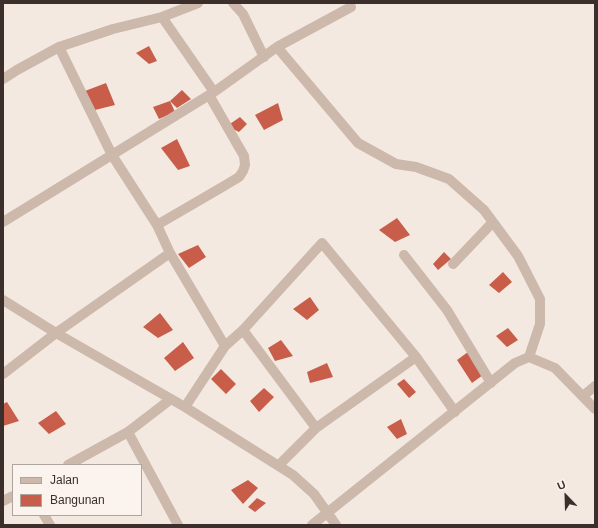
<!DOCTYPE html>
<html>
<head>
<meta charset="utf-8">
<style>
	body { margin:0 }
	#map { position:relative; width:598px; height:528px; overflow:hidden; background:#f4e9e1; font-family:Arial,sans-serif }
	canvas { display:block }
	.frame { position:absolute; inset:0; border:4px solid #3b2e2b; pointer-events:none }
	.legend { position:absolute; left:12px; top:464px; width:130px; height:52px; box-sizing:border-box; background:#fbf4ee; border:1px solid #aea5a0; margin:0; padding:5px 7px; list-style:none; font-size:12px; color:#3b2e2b }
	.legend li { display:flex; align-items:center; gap:8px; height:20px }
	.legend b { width:20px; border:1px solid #aea5a0 }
	.north { position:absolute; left:546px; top:476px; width:40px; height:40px; -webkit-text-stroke:3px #fbf4ee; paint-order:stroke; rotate:337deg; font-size:11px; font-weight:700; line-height:16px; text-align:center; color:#3b2e2b }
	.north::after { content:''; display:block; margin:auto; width:14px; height:18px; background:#3b2e2b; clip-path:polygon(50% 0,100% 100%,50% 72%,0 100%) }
</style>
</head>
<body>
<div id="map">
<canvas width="598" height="528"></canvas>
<div class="frame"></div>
<ul class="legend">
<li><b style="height:5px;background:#cdb8ac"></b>Jalan</li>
<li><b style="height:11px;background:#c85e4a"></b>Bangunan</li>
</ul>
<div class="north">U</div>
</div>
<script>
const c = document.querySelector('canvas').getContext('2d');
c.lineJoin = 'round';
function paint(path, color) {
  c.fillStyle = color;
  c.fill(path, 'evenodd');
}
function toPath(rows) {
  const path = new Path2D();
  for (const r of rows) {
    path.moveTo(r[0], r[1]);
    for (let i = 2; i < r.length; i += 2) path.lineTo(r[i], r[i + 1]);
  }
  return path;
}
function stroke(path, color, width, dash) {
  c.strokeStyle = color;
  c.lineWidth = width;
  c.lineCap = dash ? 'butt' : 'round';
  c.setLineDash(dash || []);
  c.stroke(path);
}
const building = toPath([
	[149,46,157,61,149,64,136,53],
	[106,83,115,105,95,110,85,91],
	[182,90,191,99,177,108,170,101],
	[170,101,175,112,159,119,153,107],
	[278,103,283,120,264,130,255,115],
	[240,117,247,124,239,132,227,126],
	[177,139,190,166,178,170,161,148],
	[397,218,410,235,395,242,379,230],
	[198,245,206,257,189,268,178,254],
	[444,252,451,259,438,270,433,264],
	[503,272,512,282,499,293,489,285],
	[310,297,319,310,307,320,293,309],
	[160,313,173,330,158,338,143,327],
	[508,328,518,340,507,347,496,336],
	[281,340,293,356,275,361,268,348],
	[183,342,194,358,175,371,164,358],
	[468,352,483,375,472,383,457,360],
	[327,363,333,377,310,383,307,372],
	[221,369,236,384,226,394,211,379],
	[404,379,416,392,409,398,397,384],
	[264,388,274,397,259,412,250,401],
	[7,402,19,421,3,426,3,404],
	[56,411,66,424,49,434,38,423],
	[401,419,407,434,397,439,387,427],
	[248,480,258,488,243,504,231,490],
	[257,498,266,503,255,512,248,507]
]);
const street = toPath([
	[233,3,243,14,264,57],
	[162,17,214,92],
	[59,47,112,155,157,225,170,253,225,346],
	[277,47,358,143,396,164,416,167,449,179,484,210,518,256,540,299,540,324,529,357],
	[3,79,17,70,59,47,113,29,162,17,198,3],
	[3,222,214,92,277,47,351,7],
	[157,225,224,186,239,177,243,171,245,165,244,156,209,95],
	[404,255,447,310,491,383],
	[453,264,493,222],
	[3,300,56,333,185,407,293,475,314,494,336,525],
	[243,330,316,428],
	[3,374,56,333,170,253],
	[583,396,595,386],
	[185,407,225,346,243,330,322,243,416,357,455,412],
	[128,432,178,525],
	[68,465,128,432,171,399],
	[279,465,316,428,416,357],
	[3,501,13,496],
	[44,515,50,525],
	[312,525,515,363,529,357,555,368,595,409]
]);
paint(building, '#c85e4a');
stroke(street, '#cdb8ac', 10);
</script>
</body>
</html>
